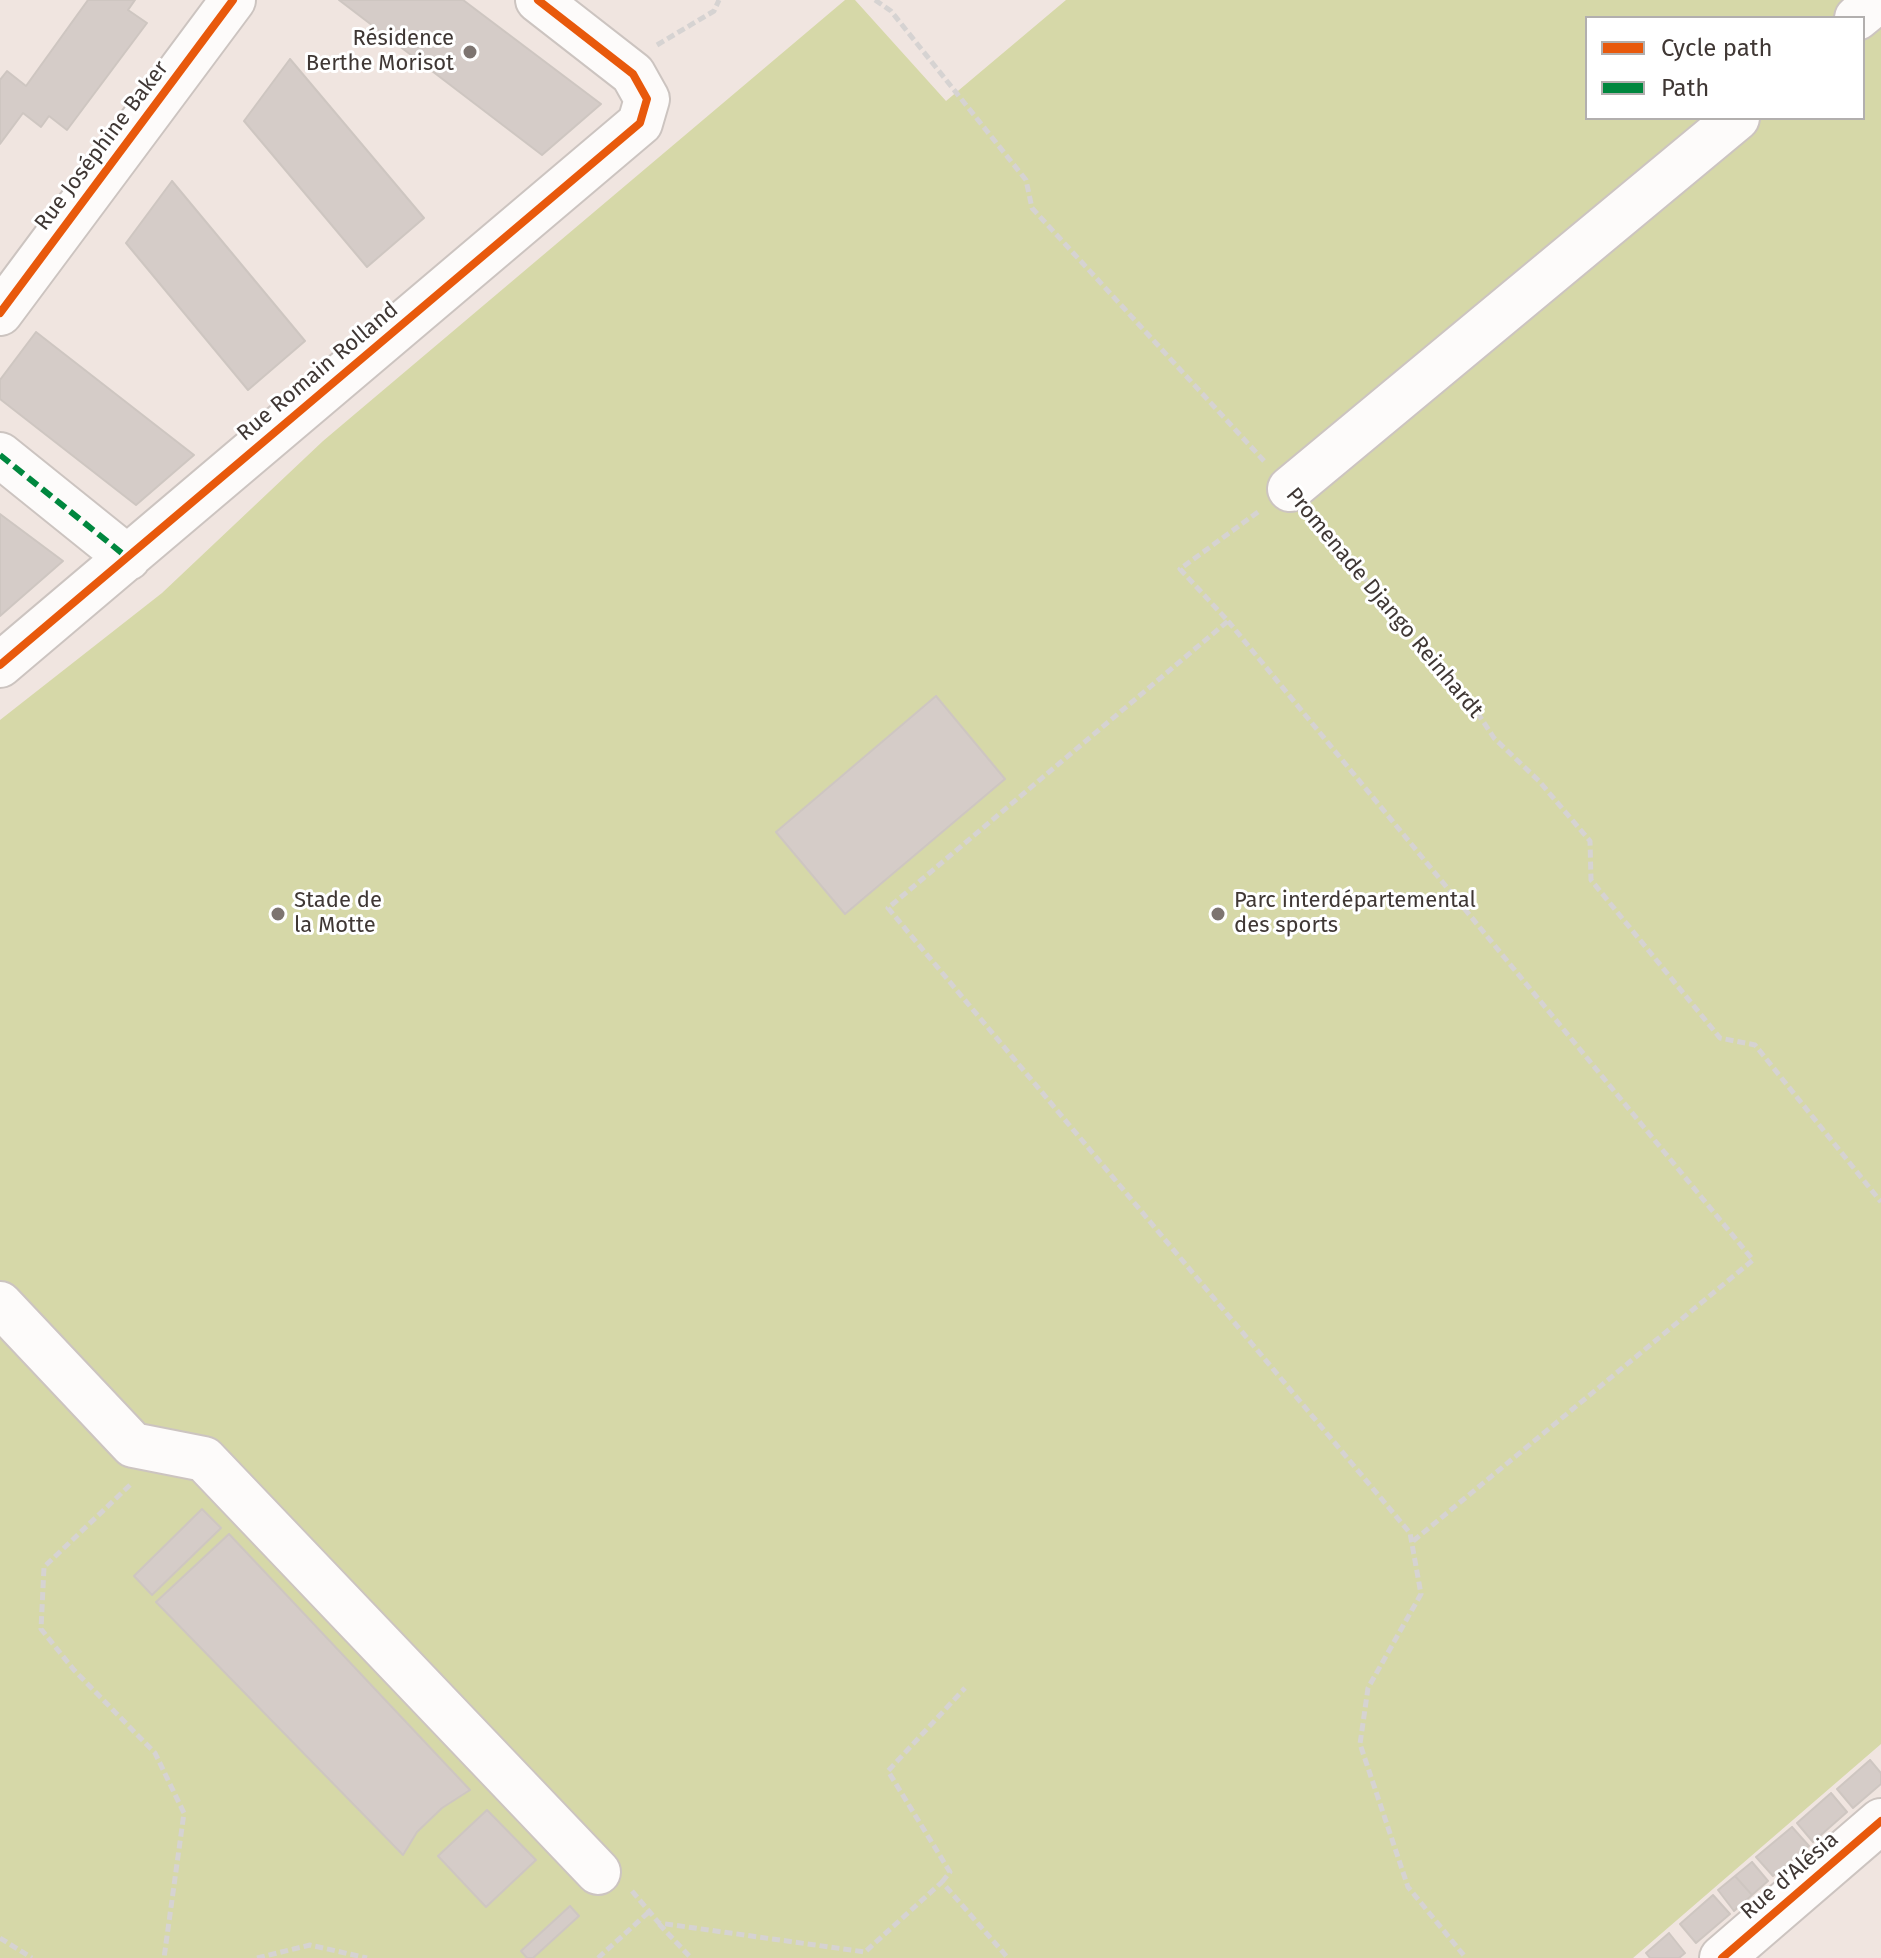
<!DOCTYPE html>
<html>
<head>
<meta charset="utf-8">
<style>
	body { margin:0 }
	#map { position:relative; width:1881px; height:1958px; overflow:hidden; background:#f0e5e0; font-family:"Fira Sans",sans-serif }
	canvas { display:block }
	.legend { position:absolute; left:1585px; top:16px; width:280px; height:104px; box-sizing:border-box; background:#fff; border:2px solid #b2afae; margin:0; padding:10px 14px; list-style:none; font-size:24px; color:#3f3734 }
	.legend li { display:flex; align-items:center; gap:16px; height:40px }
	.legend b { width:40px; border:2px solid #b2afae }
</style>
</head>
<body>
<div id="map">
<canvas width="1881" height="1958"></canvas>
<ul class="legend">
<li><b style="height:10px;background:#e8590c"></b>Cycle path</li>
<li><b style="height:10px;background:#00873e"></b>Path</li>
</ul>
</div>
<script>
const c = document.querySelector('canvas').getContext('2d');
c.lineJoin = 'round';
function paint(path, color) {
  c.fillStyle = color;
  c.fill(path, 'evenodd');
}
function toPath(rows) {
  const path = new Path2D();
  for (const r of rows) {
    path.moveTo(r[0], r[1]);
    for (let i = 2; i < r.length; i += 2) path.lineTo(r[i], r[i + 1]);
  }
  return path;
}
function stroke(path, color, width, dash) {
  c.strokeStyle = color;
  c.lineWidth = width;
  c.lineCap = dash ? 'butt' : 'round';
  c.setLineDash(dash || []);
  c.stroke(path);
}
function write(font, color, halo, rows, align = 'center') {
  c.font = font + ' "Fira Sans",sans-serif';
  c.lineWidth = 6;
  c.setLineDash([]);
  c.textBaseline = 'middle';
  c.strokeStyle = halo;
  c.fillStyle = color;
  for (const [text, x, y, turn = 0] of rows) {
    c.save();
    c.translate(x, y);
    c.rotate((+turn || 0) * Math.PI / 180);
    c.textAlign = isNaN(turn) ? turn : align;
    if (halo) c.strokeText(text, 0, 0);
    c.fillText(text, 0, 0);
    c.restore();
  }
}
const green = toPath([
	[845,0,855,0,946,101,1066,0,1881,0,1881,1744,1633,1958,0,1958,0,720,162,593,323,441],
	[1587,18,1863,18,1863,118,1587,118]
]);
const building = toPath([
	[88,0,135,0,128,10,147,23,67,130,49,116,41,127,23,113,0,144,0,80,7,71,26,86,88,0],
	[339,0,463,0,601,104,542,155,339,0],
	[290,59,424,218,367,267,244,121,290,59],
	[172,181,305,341,248,390,126,243,172,181],
	[36,332,194,455,136,505,0,399,0,380,36,332],
	[0,514,63,561,0,616,0,514],
	[936,696,1005,779,845,914,776,832,936,696],
	[202,1509,221,1528,152,1595,134,1576,202,1509],
	[229,1534,470,1790,442,1808,417,1832,403,1855,156,1602,229,1534],
	[1870,1760,1881,1773,1881,1784,1853,1808,1837,1789,1870,1760],
	[1831,1793,1847,1812,1813,1842,1797,1823,1831,1793],
	[487,1810,536,1860,486,1907,438,1856,487,1810],
	[1792,1827,1809,1846,1773,1876,1756,1857,1792,1827],
	[1752,1862,1768,1881,1752,1895,1735,1876,1752,1862],
	[1735,1876,1752,1895,1734,1911,1718,1890,1735,1876],
	[1713,1895,1730,1914,1696,1943,1680,1924,1713,1895],
	[570,1906,579,1916,533,1958,527,1958,521,1951,570,1906],
	[1669,1933,1685,1953,1679,1958,1650,1958,1646,1953,1669,1933]
]);
const path = toPath([
	[875,0,891,11,1026,180,1032,208,1264,461],
	[657,45,714,11,719,0],
	[1258,512,1180,569,1228,621,888,908,1410,1533,1421,1594,1368,1688,1360,1744,1408,1887,1466,1958],
	[1315,520,1473,706,1494,738,1539,781,1590,841,1591,880,1720,1038,1755,1045,1881,1202],
	[1228,621,1753,1260,1412,1542],
	[130,1485,44,1567,41,1629,74,1670,155,1753,184,1813,164,1958],
	[942,1882,950,1872,888,1771,965,1688],
	[632,1891,659,1923,865,1952,942,1882,1008,1958],
	[659,1924,691,1958],
	[0,1938,32,1958],
	[257,1958,310,1945,367,1958],
	[598,1958,650,1911]
]);
const minor = toPath([
	[1857,18,1879,0],
	[0,313,233,0],
	[0,455,128,558],
	[1290,489,1737,118],
	[0,665,640,123,647,99,633,74,538,0],
	[0,1304,133,1445,204,1459,598,1872],
	[1722,1958,1881,1821]
]);
const quiet = toPath([
	[0,455,128,558]
]);
const cycleway = toPath([
	[0,313,233,0],
	[0,665,640,123,647,99,633,74,538,0],
	[1722,1958,1881,1821]
]);
const markers = [
	[470,52,8,"#7d7470"],
	[278,914,8,"#7d7470"],
	[1218,914,8,"#7d7470"]
];
const poiNames = [
	["Résidence",454,39,"right"],
	["Berthe Morisot",454,64,"right"],
	["Stade de",294,901],
	["la Motte",294,926],
	["Parc interdépartemental",1234,901],
	["des sports",1234,926]
];
const streetNames = [
	["Rue Joséphine Baker",102,146,-53],
	["Rue Romain Rolland",318,372,-40],
	["Promenade Django Reinhardt",1384,603,50],
	["Rue d'Alésia",1790,1876,-41]
];
paint(green, '#d6d8a8');
paint(building, '#d5ccc8');
stroke(building, '#cec6c1', 2);
stroke(minor, '#ccc4c0', 48);
stroke(path, '#d6d3d2', 5, [8, 4]);
stroke(minor, '#fdfbfa', 44);
stroke(quiet, '#00873e', 6, [12, 6]);
stroke(cycleway, '#e8590c', 8);
for (const [x, y, r, color] of markers) {
  const dot = new Path2D();
  dot.arc(x, y, r, 0, 2 * Math.PI);
  c.fillStyle = color;
  c.fill(dot);
  stroke(dot, '#fff', 3);
}
write('22px', '#3f3734', '#fff', poiNames, 'left');
write('22px', '#3f3734', '#fff', streetNames);
</script>
</body>
</html>
